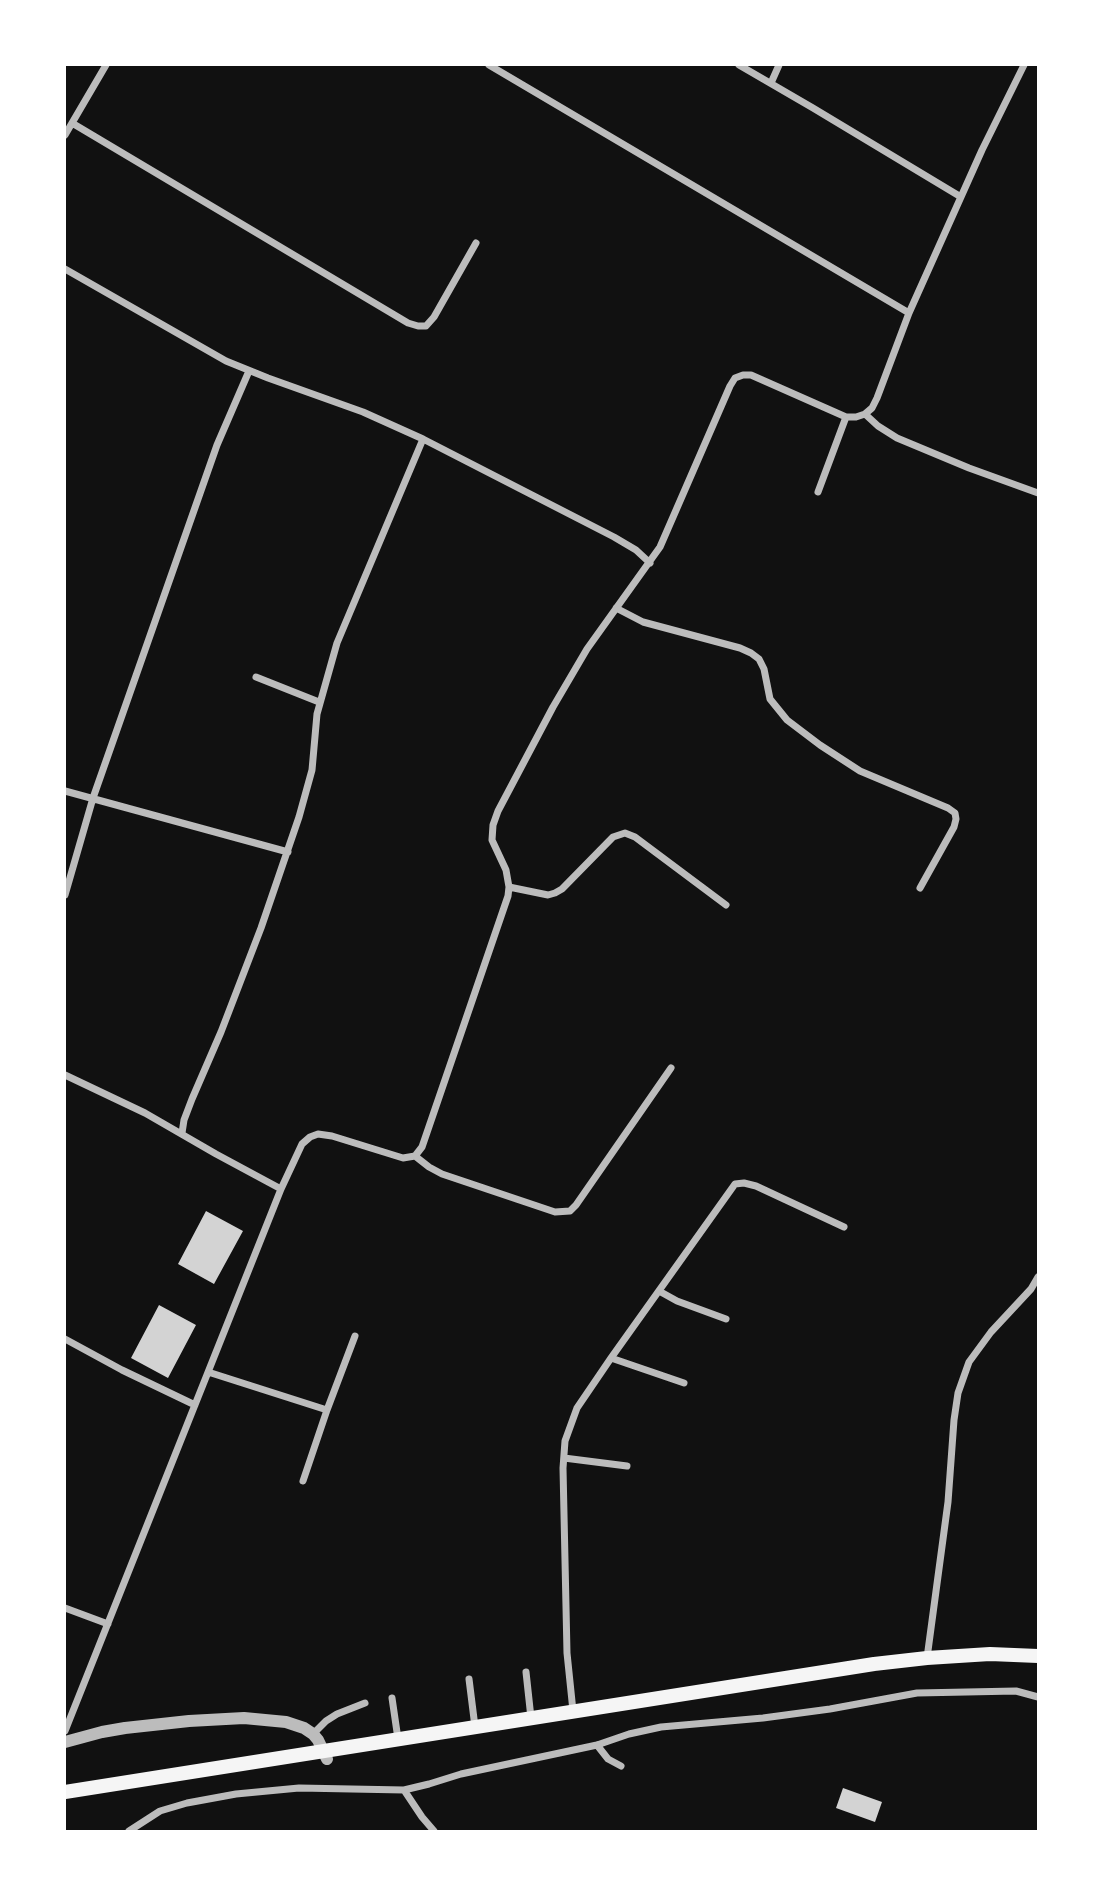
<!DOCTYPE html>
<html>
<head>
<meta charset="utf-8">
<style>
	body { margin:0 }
	#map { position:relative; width:1103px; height:1896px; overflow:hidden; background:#111; font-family:Quicksand,sans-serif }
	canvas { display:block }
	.frame { position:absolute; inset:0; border:66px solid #fff; pointer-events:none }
</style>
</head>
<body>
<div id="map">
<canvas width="1103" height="1896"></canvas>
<div class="frame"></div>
</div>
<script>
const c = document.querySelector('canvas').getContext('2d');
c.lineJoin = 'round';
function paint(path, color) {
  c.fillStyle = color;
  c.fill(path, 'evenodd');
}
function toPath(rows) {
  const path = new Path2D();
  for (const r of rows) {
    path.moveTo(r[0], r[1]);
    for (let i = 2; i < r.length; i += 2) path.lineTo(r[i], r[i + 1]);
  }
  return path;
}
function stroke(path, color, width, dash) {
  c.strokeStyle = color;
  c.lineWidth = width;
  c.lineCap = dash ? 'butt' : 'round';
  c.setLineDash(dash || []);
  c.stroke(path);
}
const building = toPath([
	[206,1211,243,1231,214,1284,178,1264],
	[159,1305,196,1325,168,1378,131,1358],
	[843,1788,882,1802,875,1822,836,1808]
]);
const minor = toPath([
	[489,65,909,313],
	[739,65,813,108,961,197],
	[771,83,779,65],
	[72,123,408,323,418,326,426,326,434,317,476,243],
	[65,135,106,65],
	[65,269,226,361,268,378,363,412,423,439,614,537,636,550,650,563],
	[865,414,878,426,897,438,969,468,1038,493],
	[818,492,846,417],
	[616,608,643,622,740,648,751,653,759,659,764,669,770,699,787,720,820,745,860,771,948,808,955,813,956,819,954,827,920,888],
	[256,677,319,702],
	[65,791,288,852],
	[509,887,548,895,555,893,562,889,613,837,625,833,635,837,726,905],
	[65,895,93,798,217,445,249,371],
	[65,1075,145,1113,216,1154,281,1189],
	[182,1133,184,1120,192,1099,221,1032,261,928,299,817,312,770,317,714,337,643,423,439],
	[415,1156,429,1167,442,1174,555,1212,570,1211,576,1205,671,1068],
	[659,1291,677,1301,726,1319],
	[65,1339,122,1370,195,1405],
	[611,1358,684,1383],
	[208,1372,327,1410],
	[564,1458,627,1466],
	[303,1481,327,1410,355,1336],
	[65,1608,108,1624],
	[927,1658,948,1502,954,1420,958,1393,969,1362,991,1332,1031,1289,1038,1277],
	[526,1672,531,1718],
	[469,1679,475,1727],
	[392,1698,398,1739],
	[573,1711,567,1653,563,1468,565,1441,577,1408,611,1358,735,1184,744,1183,756,1186,844,1227],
	[65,1731,281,1189,302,1144,310,1137,318,1134,332,1136,403,1158,415,1156,422,1147,508,896,509,887,506,870,492,840,493,825,498,811,553,707,587,649,660,547,730,386,735,378,743,375,751,375,846,417,856,417,865,414,872,408,877,398,909,313,982,150,1024,65],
	[313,1734,326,1721,337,1714,365,1703],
	[597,1745,608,1759,621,1766],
	[404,1790,422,1817,434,1831],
	[129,1831,160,1811,187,1803,236,1794,299,1788,404,1790,429,1784,461,1774,597,1745,629,1734,661,1727,763,1718,830,1709,917,1693,1016,1691,1038,1697]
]);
const tertiary = toPath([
	[65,1742,102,1732,125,1728,189,1721,244,1718,286,1722,304,1728,313,1734,318,1740,327,1759]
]);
const secondary = toPath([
	[65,1792,874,1664,927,1658,990,1654,1038,1656]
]);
paint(building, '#d3d3d3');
stroke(minor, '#bcbcbc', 7);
stroke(tertiary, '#bcbcbc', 12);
stroke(secondary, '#f5f5f5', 14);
</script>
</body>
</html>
